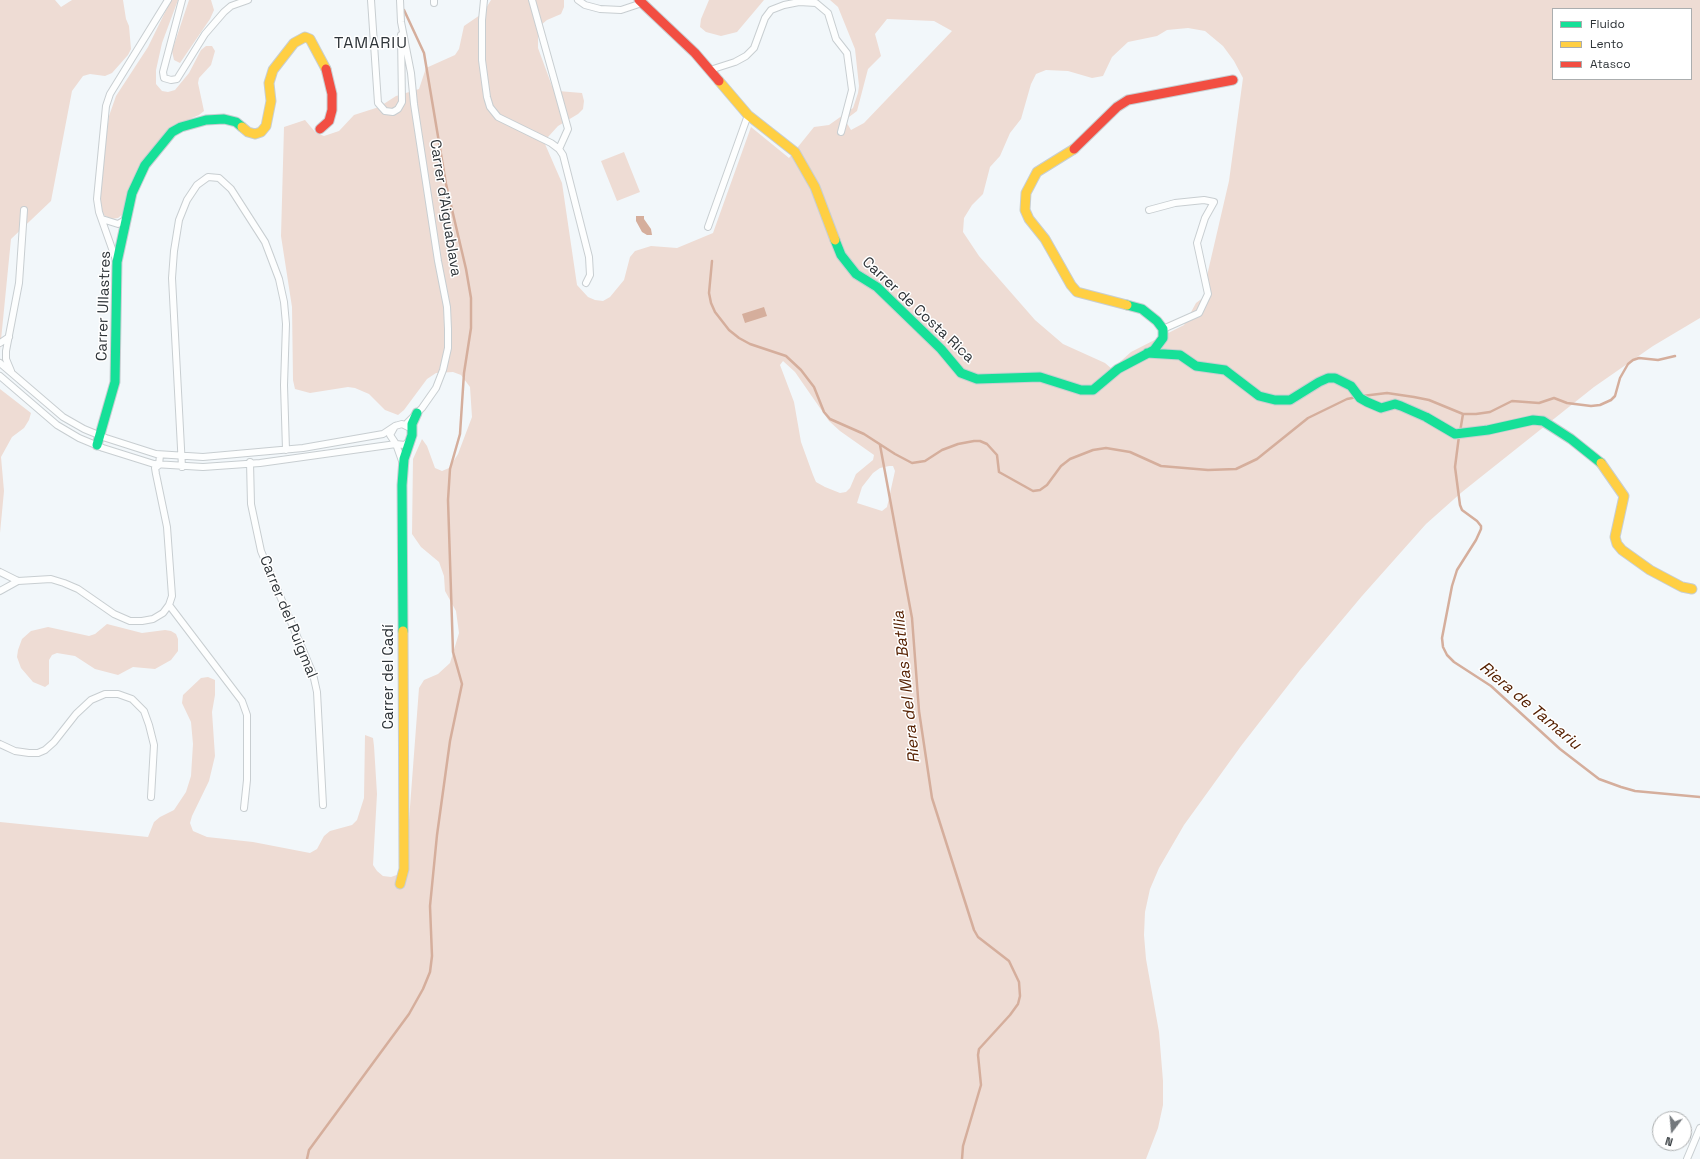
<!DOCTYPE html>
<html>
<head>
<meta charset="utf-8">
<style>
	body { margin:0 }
	#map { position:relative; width:1700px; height:1159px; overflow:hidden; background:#f2f7fa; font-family:"Space Grotesk",sans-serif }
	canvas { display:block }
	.legend { position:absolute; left:1552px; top:8px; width:140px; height:72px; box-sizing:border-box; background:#fff; border:1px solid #abaeaf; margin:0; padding:5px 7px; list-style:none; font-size:12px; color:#2e3438 }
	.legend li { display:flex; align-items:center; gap:8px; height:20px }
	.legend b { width:20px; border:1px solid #abaeaf }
	.north { position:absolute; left:1652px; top:1111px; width:40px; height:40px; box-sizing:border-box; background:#fff; border:1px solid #abaeaf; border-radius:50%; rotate:196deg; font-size:11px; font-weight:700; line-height:16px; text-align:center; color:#2e3438 }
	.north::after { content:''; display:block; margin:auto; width:14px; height:18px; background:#73787c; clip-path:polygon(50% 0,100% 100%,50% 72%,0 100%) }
</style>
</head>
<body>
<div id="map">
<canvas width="1700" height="1159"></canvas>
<ul class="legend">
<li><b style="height:5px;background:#16e098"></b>Fluido</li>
<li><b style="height:5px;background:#ffcf43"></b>Lento</li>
<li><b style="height:5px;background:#f24e42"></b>Atasco</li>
</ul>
<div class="north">N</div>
</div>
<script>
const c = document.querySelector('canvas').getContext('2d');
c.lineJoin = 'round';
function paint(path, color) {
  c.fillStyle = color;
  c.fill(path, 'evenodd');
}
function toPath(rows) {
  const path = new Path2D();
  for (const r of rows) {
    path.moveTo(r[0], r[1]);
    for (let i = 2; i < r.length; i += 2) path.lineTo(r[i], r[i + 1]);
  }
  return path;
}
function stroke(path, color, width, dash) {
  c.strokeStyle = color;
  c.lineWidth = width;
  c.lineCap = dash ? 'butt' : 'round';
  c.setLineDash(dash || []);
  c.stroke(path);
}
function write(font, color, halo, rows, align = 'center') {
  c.font = font + ' "Space Grotesk",sans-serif';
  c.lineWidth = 3;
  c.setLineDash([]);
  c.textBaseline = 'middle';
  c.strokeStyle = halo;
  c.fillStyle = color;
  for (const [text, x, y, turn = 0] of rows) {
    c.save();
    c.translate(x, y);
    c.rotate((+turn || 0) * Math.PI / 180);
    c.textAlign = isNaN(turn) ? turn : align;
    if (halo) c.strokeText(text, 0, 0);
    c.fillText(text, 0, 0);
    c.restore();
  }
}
const green = toPath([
	[0,0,55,0,61,7,72,0,123,0,126,19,129,26,131,49,128,55,112,73,105,76,90,74,83,76,72,91,51,201,11,239,0,350],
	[171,0,178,0,162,43,156,70,156,84,162,91,168,92,175,90,189,73,201,50,206,46,212,46,215,51,211,65,199,78,198,83,204,111,199,115,176,125,157,143,141,164,124,213,118,218,112,219,105,216,100,210,99,190,109,116,116,96,148,47],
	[189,0,211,0,214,10,210,19,180,63,174,60,172,51],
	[491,0,564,0,564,7,561,14,547,20,541,25,538,33,538,48,552,86,558,91,582,93,584,101,583,109,578,114,558,126,548,137,545,144,562,183,577,285,588,297,595,300,603,301,610,297,624,280,630,257,635,251,651,246,677,248,713,233,751,127,789,158,814,127,829,125,853,108,858,93,859,86,855,49,838,7,830,0,1700,0,1700,318,1653,346,1594,387,1462,492,1426,524,1362,596,1300,670,1241,746,1184,825,1159,868,1150,889,1145,912,1144,935,1146,959,1159,1032,1163,1081,1163,1105,1158,1128,1146,1159,0,1159,0,822,148,837,154,822,160,817,174,810,186,792,191,776,193,744,191,722,182,703,183,695,201,678,208,677,215,680,215,695,212,712,215,756,209,781,192,816,190,823,193,831,207,837,253,842,310,853,317,849,324,836,330,831,352,825,357,820,364,798,365,735,373,738,374,746,377,794,373,865,377,871,383,876,391,877,408,871,409,820,419,688,424,680,438,674,450,663,459,633,456,611,445,591,444,576,439,562,421,547,412,534,413,459,422,439,427,446,435,468,442,471,449,468,458,454,472,417,470,387,461,375,453,372,436,373,427,379,404,410,398,415,385,410,369,394,355,388,348,387,310,393,295,389,293,380,292,307,281,236,284,127,305,120,316,133,324,136,339,131,354,115,379,107,396,96,419,89,426,68,455,55,459,49,464,26,483,13],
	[1553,9,1691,9,1691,79,1553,79],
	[887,19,934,21,952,31,864,123,851,130,845,120,857,111,868,69,881,56,875,34],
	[1188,28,1205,31,1223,46,1234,61,1243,78,1229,181,1206,280,1208,294,1196,303,1184,325,1131,352,1112,369,1105,363,1063,344,1035,320,979,256,963,232,964,218,972,205,983,194,990,167,1000,156,1010,133,1021,119,1031,84,1036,74,1046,70,1068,71,1092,78,1103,76,1112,57,1128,42,1157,36,1167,30],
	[783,361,795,372,829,421,840,431,874,455,873,460,856,474,850,488,846,492,840,493,825,487,816,482,813,475,801,442,794,402,780,365],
	[889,466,893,466,895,471,887,507,882,511,857,503,862,487,873,473,880,468],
	[709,0,764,0,737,32,721,36,706,32,700,27,701,19],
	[624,152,640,192,617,201,601,161],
	[0,389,31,413,29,420,24,428,12,437,1,457,4,491,0,533],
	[107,624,142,633,165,630,171,631,176,634,178,639,178,651,171,660,155,669,133,667,118,675,95,669,75,656,57,653,52,655,49,660,49,684,45,687,33,682,21,668,17,657,18,650,22,639,31,631,48,627,89,636,95,634]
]);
const water = toPath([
	[636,216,644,216,644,219,651,229,652,235,647,235,642,232,636,221],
	[764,307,767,316,745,323,742,314]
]);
const stream = toPath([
	[712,261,709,293,711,303,715,312,729,330,739,338,750,344,786,356,801,370,814,387,824,412,830,419,864,434,895,454,912,463,925,461,942,450,958,444,974,441,980,441,987,444,997,455,999,472,1033,491,1040,490,1047,485,1061,466,1070,459,1093,450,1106,448,1130,452,1161,466,1208,470,1236,469,1257,459,1308,418,1347,399,1357,397],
	[1362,396,1387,393,1414,397,1429,400,1463,414,1476,414,1490,412,1512,401,1539,403,1554,398,1567,403,1591,406,1600,405,1611,400,1615,396,1620,378,1628,364,1633,360,1639,358,1658,360,1675,356],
	[1460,432,1463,414],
	[1459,436,1455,467,1460,505,1462,510,1477,521,1481,526,1481,529,1476,540,1457,570,1452,586,1442,638,1443,647,1447,655,1454,662,1491,686,1560,749,1599,779,1621,787,1635,791,1700,797],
	[880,445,912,618,919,711,932,798,974,930,978,937,1009,961,1019,982,1020,996,1018,1004,1010,1015,979,1049,978,1055,981,1085,963,1146,962,1159],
	[307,1159,309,1150,409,1014,423,989,430,972,432,956,430,906,437,835,450,741,462,684,453,652,448,500,450,469,460,434,464,373,471,328,471,298,466,269,446,184,424,53,404,10]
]);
const street = toPath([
	[182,0,163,72,164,78,171,80,177,79,205,34,224,12,231,6,248,0],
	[371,0,378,103,385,111,393,112,398,109,402,102,401,35],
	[400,0,401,22,411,73,414,104,438,261,447,307,448,329,448,348,443,370,436,388,422,408,405,425],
	[484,0,482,20,482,60,487,97,490,107,498,117,551,143,559,149,563,155,589,257,590,275,586,283],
	[532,0,568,129,559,149],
	[578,0,585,5,600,9,621,10,642,3],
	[434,3,434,0],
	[710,70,735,62,746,56,754,48,765,18,771,10,784,5,799,2,816,3,828,13,836,39,847,53,852,90,841,132],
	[1149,210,1175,203,1204,200,1214,202,1205,218,1197,243,1208,294,1199,313,1163,329],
	[102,219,118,224,125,220],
	[708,227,748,115],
	[116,260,99,212,97,199,106,106,110,94,168,0],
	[0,343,9,337],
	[0,363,63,417,84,429,106,438,156,454,203,457,303,448,383,434,395,426],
	[11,371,6,359,6,351,19,283,24,210],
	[0,376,57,425,79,438,103,448,154,464,203,467,260,463,396,444],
	[408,427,402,424,395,426,390,435,396,444,405,445,409,441],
	[396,444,402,461],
	[250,462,251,504,261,551,313,674,317,692,323,805],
	[182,467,172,278,174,251,179,220,187,200,197,185,208,177,219,178,231,189,265,242,279,279,284,302,286,324,284,385,286,450],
	[0,572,18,581,51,579,64,583,78,589,114,614,130,621,142,621,153,619,163,613,169,605,172,596,167,527,156,474,155,468,159,465,160,455],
	[0,591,18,581],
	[169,605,242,701,247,715,247,780,244,808],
	[0,744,15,751,29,753,38,753,45,750,54,742,76,714,91,700,105,694,118,694,132,699,144,711,149,725,154,745,151,797],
	[1687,1159,1700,1128]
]);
const fast = toPath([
	[835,240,841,255,856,274,877,287,941,349,961,373,977,379,1040,377,1081,390,1093,390,1118,369,1154,350,1163,338,1163,329,1157,321,1142,309,1127,305],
	[1147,353,1180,355,1196,366,1225,370,1259,396,1275,400,1290,400,1319,382,1328,378,1335,378,1351,386,1360,398,1367,402,1381,408,1395,404,1401,406,1426,417,1455,434,1488,430,1533,420,1543,421,1571,439,1601,463],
	[97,445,115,382,117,262,132,193,145,165,172,132,181,127,206,120,224,119,236,122,242,127],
	[403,631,402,485,404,459,412,435,412,424,417,413]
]);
const slow = toPath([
	[719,81,748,115,795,152,815,187,835,240],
	[242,127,248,132,255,134,261,132,266,126,271,101,269,83,273,70,294,43,305,37,310,39,326,69],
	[1074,149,1037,172,1026,193,1025,210,1029,219,1045,239,1071,285,1077,292,1127,305],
	[1601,463,1624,496,1615,537,1617,544,1622,550,1650,570,1682,587,1692,589],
	[400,884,404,869,403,631]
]);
const jam = toPath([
	[639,0,695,53,719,81],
	[320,129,329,121,332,110,332,94,326,69],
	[1074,149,1117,107,1128,100,1233,80]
]);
const streetNames = [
	["Carrer d'Aiguablava",445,208,81],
	["Carrer Ullastres",104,306,-88],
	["Carrer de Costa Rica",918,310,43],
	["Carrer del Puigmal",288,617,68],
	["Carrer del Cadí",389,677,-90]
];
const neighbourhoodNames = [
	["TAMARIU",371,44]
];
const waterNames = [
	["Riera del Mas Batllia",907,687,-96],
	["Riera de Tamariu",1530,706,40]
];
paint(green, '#eedcd4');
paint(water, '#d5ae9c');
stroke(stream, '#d5ae9c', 2.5);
stroke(street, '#c8ced1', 8);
stroke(fast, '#c8ced1', 11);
stroke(slow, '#c8ced1', 11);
stroke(jam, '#c8ced1', 11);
stroke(street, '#fdfefe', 6);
stroke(fast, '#16e098', 9);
stroke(slow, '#ffcf43', 9);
stroke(jam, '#f24e42', 9);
write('15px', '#2e3438', '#fff', streetNames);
c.letterSpacing = '1px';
write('16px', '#2e3438', '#fff', neighbourhoodNames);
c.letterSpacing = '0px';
write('italic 16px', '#562102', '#fff', waterNames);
</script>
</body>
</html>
